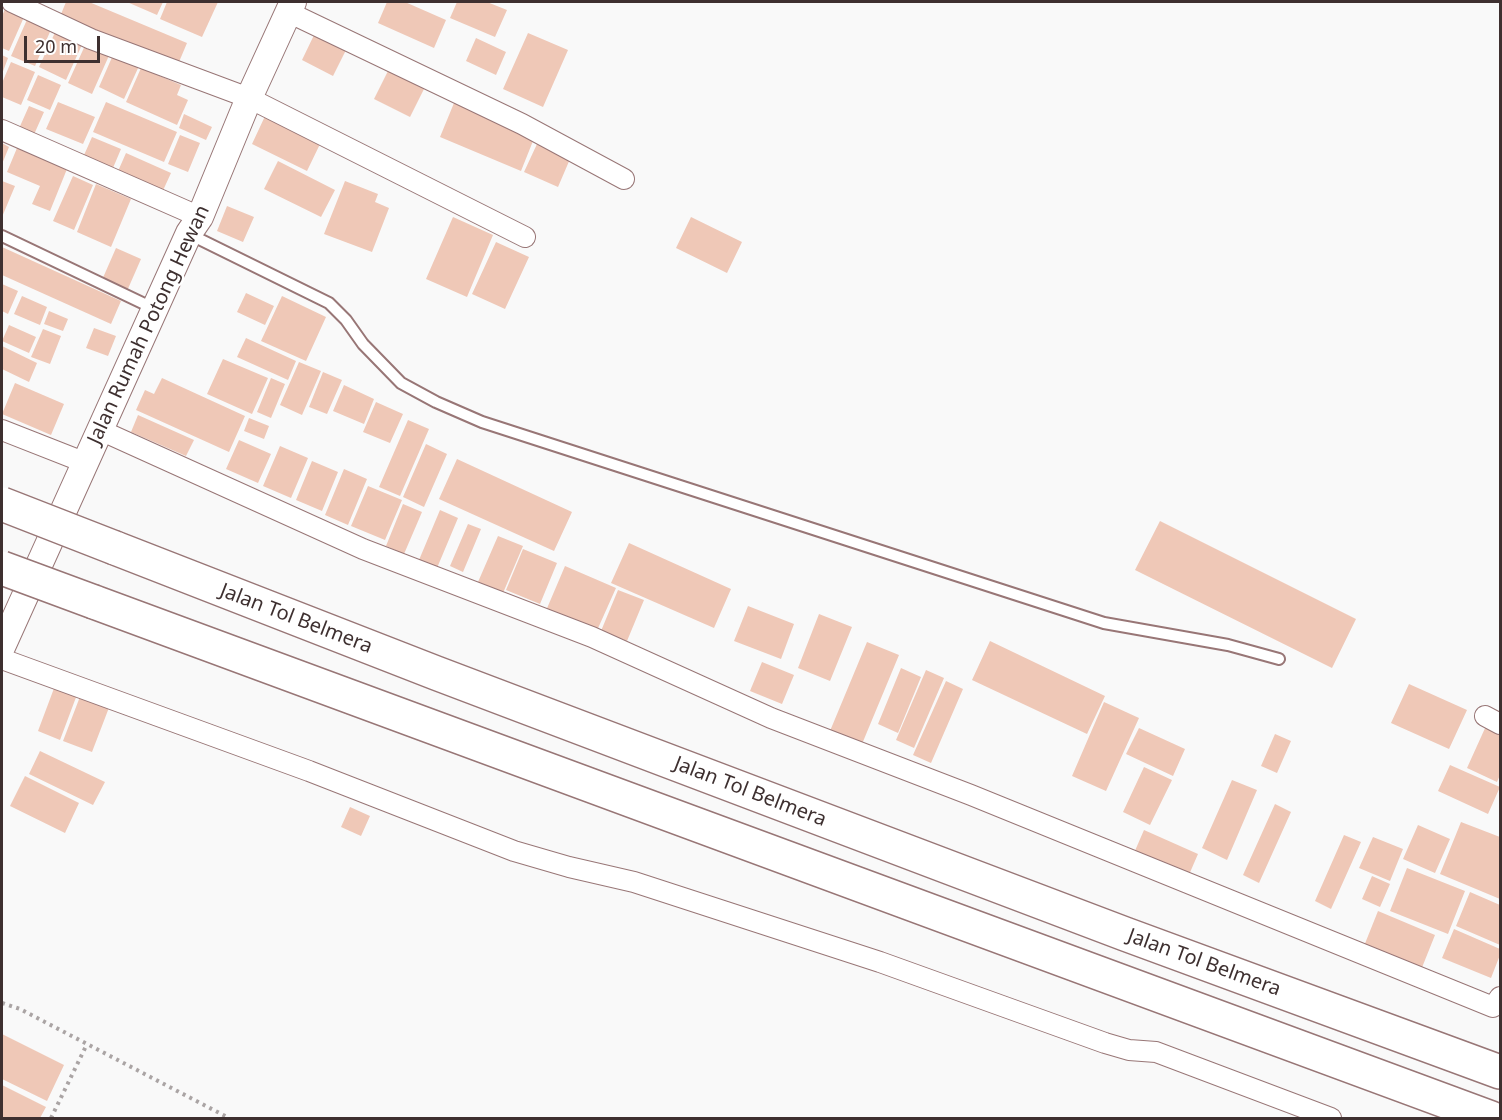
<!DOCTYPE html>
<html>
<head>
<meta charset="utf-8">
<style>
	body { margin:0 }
	#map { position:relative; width:1502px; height:1120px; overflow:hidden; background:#f9f9f9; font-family:"Noto Sans",sans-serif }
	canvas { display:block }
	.frame { position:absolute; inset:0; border:3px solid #3e3030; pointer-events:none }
	.scale { position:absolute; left:24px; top:36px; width:76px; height:27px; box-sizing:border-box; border:3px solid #3e3030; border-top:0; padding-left:8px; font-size:18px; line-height:21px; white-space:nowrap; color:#3e3030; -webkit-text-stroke:4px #fff; paint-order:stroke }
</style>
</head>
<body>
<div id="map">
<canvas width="1502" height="1120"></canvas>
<div class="frame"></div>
<div class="scale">20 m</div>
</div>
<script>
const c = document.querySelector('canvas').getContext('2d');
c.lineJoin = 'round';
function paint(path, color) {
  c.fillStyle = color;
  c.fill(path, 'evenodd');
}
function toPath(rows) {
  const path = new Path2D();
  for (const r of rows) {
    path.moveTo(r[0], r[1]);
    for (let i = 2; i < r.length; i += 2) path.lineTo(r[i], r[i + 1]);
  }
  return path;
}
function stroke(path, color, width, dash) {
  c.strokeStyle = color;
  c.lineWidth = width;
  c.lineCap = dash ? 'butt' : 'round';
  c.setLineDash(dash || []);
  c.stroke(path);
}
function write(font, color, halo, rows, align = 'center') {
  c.font = font + ' "Noto Sans",sans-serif';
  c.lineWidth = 5;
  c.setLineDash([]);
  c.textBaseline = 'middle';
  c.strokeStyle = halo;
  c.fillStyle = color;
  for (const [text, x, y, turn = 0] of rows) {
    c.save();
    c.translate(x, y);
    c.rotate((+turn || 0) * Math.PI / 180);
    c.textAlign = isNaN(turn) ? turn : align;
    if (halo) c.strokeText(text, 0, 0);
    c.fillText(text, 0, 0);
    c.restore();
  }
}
const building = toPath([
	[66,2,89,2,187,43,176,69,59,19],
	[127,2,163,2,157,15],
	[167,2,218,2,202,37,160,19],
	[387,2,405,2,446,20,434,48,378,23],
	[457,2,487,2,507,10,495,37,450,18],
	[5,9,24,17,9,51,2,48,2,16],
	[29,15,53,25,35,66,11,56],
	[58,26,85,38,66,80,39,67],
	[315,33,347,48,333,76,302,60],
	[528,33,568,50,543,107,503,89],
	[476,38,506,52,496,75,466,61],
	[87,41,111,51,92,94,68,83],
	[2,55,8,58,2,74],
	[113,55,139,66,124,99,99,87],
	[11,62,35,72,21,105,2,97,2,83],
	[141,68,181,85,177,95,188,100,177,125,126,102],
	[389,69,425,87,410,117,374,99],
	[38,75,61,85,50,110,27,100],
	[58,102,95,117,83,144,46,129],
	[106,102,177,132,164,162,93,132],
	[454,103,535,136,521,171,440,137],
	[29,106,44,112,32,139,17,133],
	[184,114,212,127,206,140,179,128],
	[266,114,321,142,307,171,252,144],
	[180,135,200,143,188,172,168,164],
	[92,137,121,149,110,175,81,162],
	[2,143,9,147,2,164],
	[537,144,570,159,558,187,524,172],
	[17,148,67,169,50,211,32,204,40,186,7,172],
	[126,153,171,173,160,197,115,178],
	[278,161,335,190,321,217,264,189],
	[73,176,93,185,74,230,53,221],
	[2,181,15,186,2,217],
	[345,181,378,194,375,202,389,208,372,252,324,234],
	[96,184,131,199,111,247,77,232],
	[227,206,254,217,243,242,217,231],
	[453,217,493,235,467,297,426,279],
	[691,217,742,242,727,273,676,248],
	[496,242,529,257,505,309,472,294],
	[2,247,121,301,111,324,2,275],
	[116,248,141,259,127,291,102,280],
	[2,284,18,291,8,314,2,311],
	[246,293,274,306,265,325,237,312],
	[22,296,47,307,40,325,14,314],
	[282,296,326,317,306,361,261,341],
	[49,311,68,319,63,331,44,324],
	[9,325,36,337,29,353,2,341],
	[94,328,116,336,108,356,86,348],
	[43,329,61,336,50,364,31,357],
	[246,338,296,361,288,380,237,357],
	[2,346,37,363,29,382,2,369],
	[223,359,268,378,252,414,207,394],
	[299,362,321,371,302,415,280,405],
	[323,372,342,380,327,414,309,407],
	[162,378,245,416,229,452,136,410,145,390,154,394],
	[271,378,285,384,271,418,257,412],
	[15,383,64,404,51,435,2,414],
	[344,385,374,399,364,424,333,411],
	[376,402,403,414,390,443,363,432],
	[138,415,194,440,186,456,131,432],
	[249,418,269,426,264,439,244,431],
	[408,420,429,429,400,496,379,487],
	[239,440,271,454,258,483,226,469],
	[426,444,447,454,424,507,403,497],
	[280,446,308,458,291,498,263,486],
	[457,459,572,512,554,551,439,499],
	[312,461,338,472,322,511,296,500],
	[344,469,367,479,348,525,325,515],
	[368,486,402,500,385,540,351,526],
	[403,504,422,512,404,554,386,546],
	[440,510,458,518,437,568,419,560],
	[1160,521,1356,619,1332,668,1135,570],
	[468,524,481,529,463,572,450,566],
	[498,536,523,546,503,593,478,582],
	[629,543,731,589,714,628,611,583],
	[523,549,557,563,540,604,506,590],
	[565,566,616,588,595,635,545,613],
	[618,590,644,600,627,641,601,631],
	[748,606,794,624,781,659,734,641],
	[819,614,852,627,830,681,798,668],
	[990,641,1105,696,1087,734,972,680],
	[867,642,899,655,862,744,830,731],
	[762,662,794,675,782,704,750,691],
	[901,668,921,677,898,733,878,724],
	[926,670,944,678,914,748,896,740],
	[946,681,963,689,931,763,913,755],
	[56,683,78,692,60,740,38,731],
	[1409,684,1467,710,1449,749,1391,723],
	[81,694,110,705,92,752,63,741],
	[1104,702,1139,718,1106,791,1072,776],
	[1486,726,1500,732,1500,775,1497,782,1467,768],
	[1139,728,1185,749,1173,776,1126,754],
	[1275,734,1291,741,1277,773,1261,766],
	[40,751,105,782,93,805,29,774],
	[1450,765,1500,787,1488,814,1438,791],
	[1144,767,1172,780,1150,825,1123,812],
	[25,776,79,803,65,833,10,806],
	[1232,780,1257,790,1227,860,1202,848],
	[1275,804,1291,812,1259,883,1243,875],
	[350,807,370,816,361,836,341,827],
	[1461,822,1500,837,1500,899,1440,874],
	[1418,825,1450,839,1435,873,1403,859],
	[1144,830,1198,854,1188,877,1134,853],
	[1344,835,1361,842,1331,909,1315,901],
	[1373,837,1403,849,1390,881,1359,868],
	[1407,868,1465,891,1448,934,1390,911],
	[1372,876,1390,884,1380,907,1362,899],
	[1470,892,1500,905,1500,945,1456,926],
	[1378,911,1435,935,1421,970,1364,946],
	[1454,929,1500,949,1500,955,1491,978,1442,958],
	[2,1034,64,1065,47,1101,2,1079],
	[2,1085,46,1107,40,1118,2,1118]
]);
const path = toPath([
	[2,1003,20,1009,229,1118],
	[51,1118,87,1044]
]);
const service = toPath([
	[189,234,329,303,346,320,363,344,401,383,436,402,482,422,1104,623,1228,645,1279,659],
	[2,236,155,309]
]);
const minor = toPath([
	[12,2,91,39,249,98,525,237],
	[288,12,522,124,624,179],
	[2,130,200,217],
	[2,430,86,463],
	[100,430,363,549,592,637,771,718,971,795,1493,1007,1500,997],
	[2,659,309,771,514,851,569,867,634,882,880,962,1105,1043,1129,1050,1156,1052,1331,1118],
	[1485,716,1500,724]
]);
const tertiary = toPath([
	[2,647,189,233,200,217,249,98,293,2]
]);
const motorway = toPath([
	[115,548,436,673,1125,934,1500,1072],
	[94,602,1491,1118]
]);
const motorwayBridge = toPath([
	[2,504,115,548],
	[2,568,94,602]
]);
const streetNames = [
	["Jalan Rumah Potong Hewan",149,325,-65],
	["Jalan Tol Belmera",296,619,21],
	["Jalan Tol Belmera",750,792,21],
	["Jalan Tol Belmera",1204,963,20]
];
paint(building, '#efc8b7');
stroke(service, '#987676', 14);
stroke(minor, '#987676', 22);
stroke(tertiary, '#987676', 28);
stroke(motorway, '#987676', 36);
stroke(path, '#aaa4a4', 4, [3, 4.5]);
stroke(service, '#fff', 10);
stroke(minor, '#fff', 20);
stroke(tertiary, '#fff', 26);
stroke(motorway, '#fff', 33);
stroke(motorwayBridge, '#987676', 36, []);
stroke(motorwayBridge, '#fff', 33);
write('20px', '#3e3030', '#fff', streetNames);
</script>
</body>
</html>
